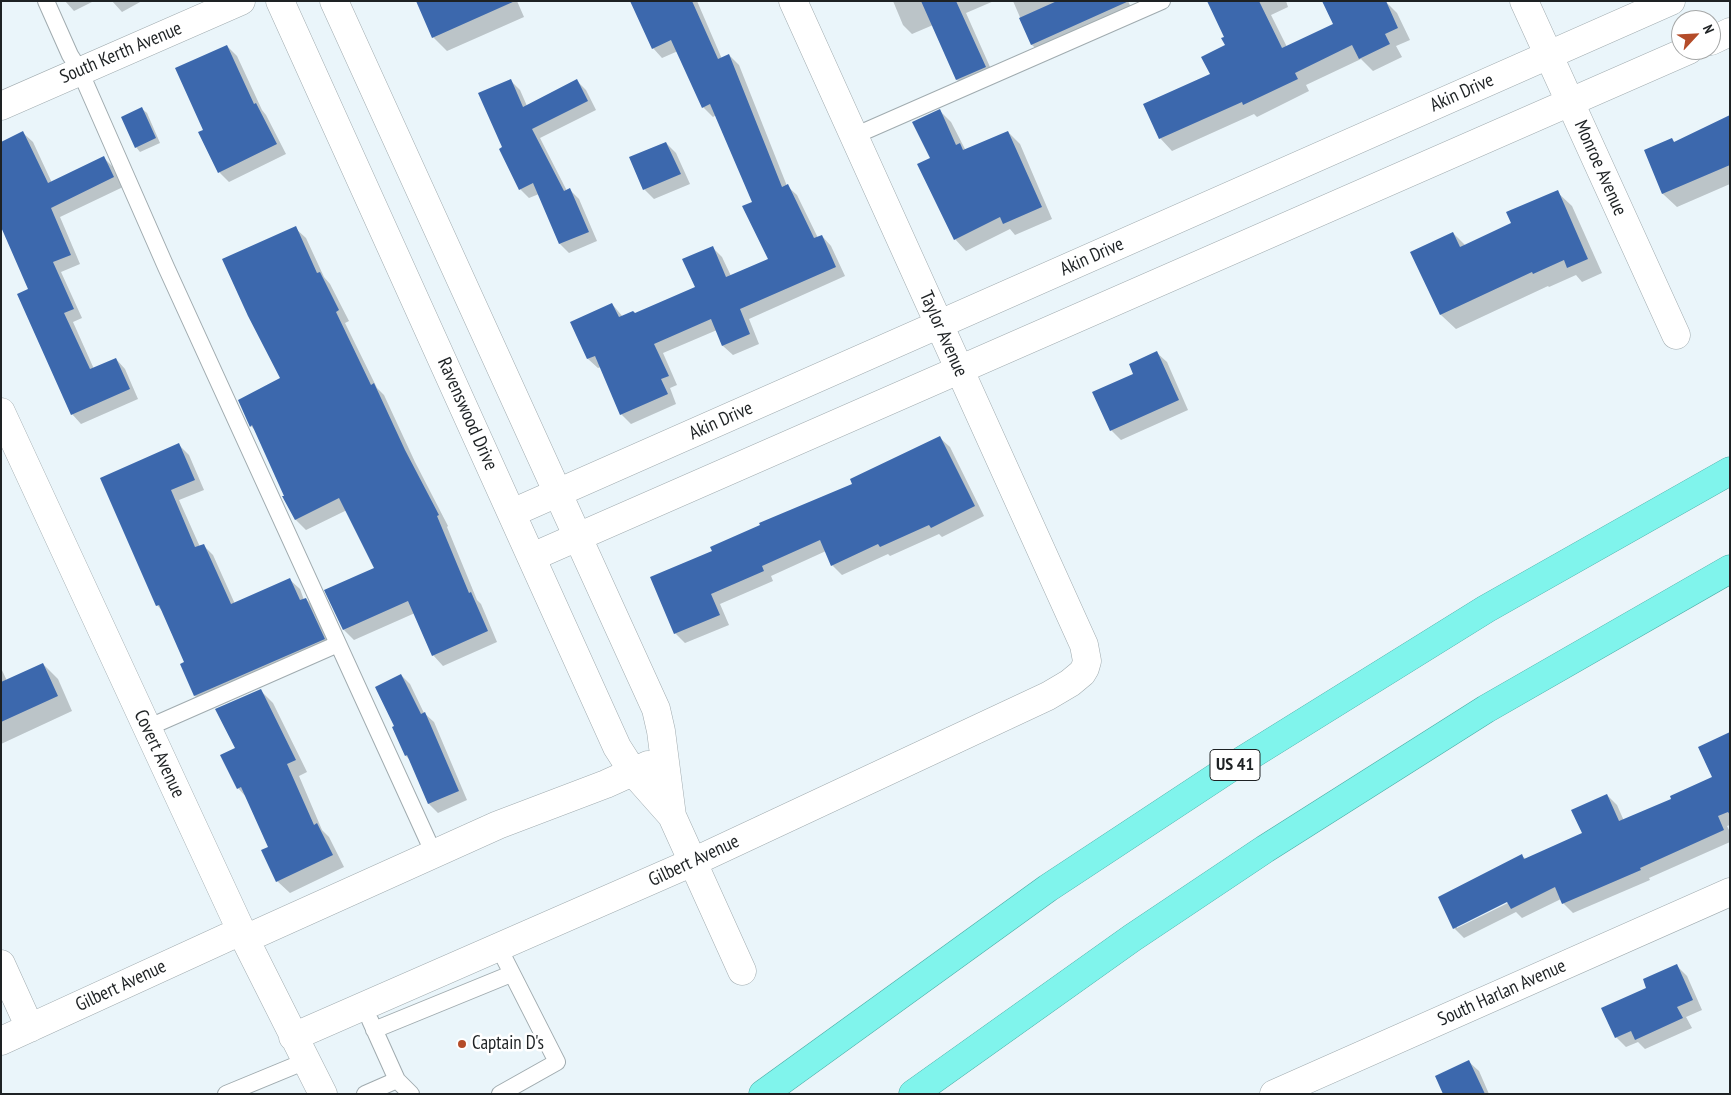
<!DOCTYPE html>
<html>
<head>
<meta charset="utf-8">
<style>
	body { margin:0 }
	#map { position:relative; width:1731px; height:1095px; overflow:hidden; background:#eaf5fa; font-family:"PT Sans Narrow",sans-serif }
	canvas { display:block }
	.frame { position:absolute; inset:0; border:2px solid #1e2224; pointer-events:none }
	.north { position:absolute; left:1671px; top:10px; width:50px; height:50px; box-sizing:border-box; background:#fff; border:1px solid #a5a7a7; border-radius:50%; rotate:65deg; font-size:14px; font-weight:700; line-height:20px; text-align:center; color:#1e2224 }
	.north::after { content:''; display:block; margin:auto; width:18px; height:22px; background:#b44c29; clip-path:polygon(50% 0,100% 100%,50% 72%,0 100%) }
</style>
</head>
<body>
<div id="map">
<canvas width="1731" height="1095"></canvas>
<div class="frame"></div>
<div class="north">N</div>
</div>
<script>
const c = document.querySelector('canvas').getContext('2d');
c.lineJoin = 'round';
function paint(path, color) {
  c.fillStyle = color;
  c.fill(path, 'evenodd');
}
function toPath(rows) {
  const path = new Path2D();
  for (const r of rows) {
    path.moveTo(r[0], r[1]);
    for (let i = 2; i < r.length; i += 2) path.lineTo(r[i], r[i + 1]);
  }
  return path;
}
function stroke(path, color, width, dash) {
  c.strokeStyle = color;
  c.lineWidth = width;
  c.lineCap = dash ? 'butt' : 'round';
  c.setLineDash(dash || []);
  c.stroke(path);
}
function write(font, color, halo, rows, align = 'center') {
  c.font = font + ' "PT Sans Narrow",sans-serif';
  c.lineWidth = 5;
  c.setLineDash([]);
  c.textBaseline = 'middle';
  c.strokeStyle = halo;
  c.fillStyle = color;
  for (const [text, x, y, turn = 0] of rows) {
    c.save();
    c.translate(x, y);
    c.rotate((+turn || 0) * Math.PI / 180);
    c.textAlign = isNaN(turn) ? turn : align;
    if (halo) c.strokeText(text, 0, 0);
    c.fillText(text, 0, 0);
    c.restore();
  }
}
const shadow = toPath([
	[65,1,94,1,74,11],
	[112,1,142,1,122,12],
	[417,1,517,1,524,17,447,51,433,37],
	[644,1,697,1,722,59,729,55,739,65,787,186,797,195,818,238,822,236,831,246,845,276,749,319,759,344,733,355,723,346,717,330,663,353,677,385,670,388,676,404,631,424,621,414,601,367,598,368,588,359,572,322,612,304,623,317,636,314,697,288,712,247,722,257,731,276,770,259,753,202,716,115,713,117,703,107,678,51,662,58,653,48],
	[893,1,994,1,966,13,994,76,966,88,957,80,933,25,912,34,903,25],
	[1013,1,1128,1,1134,14,1041,53,1032,45],
	[1208,1,1286,1,1288,7,1271,15,1287,47,1385,1,1397,13,1410,40,1396,46,1402,57,1373,71,1361,59,1306,85,1309,91,1257,117,1254,114,1172,151,1160,138,1211,75,1226,46,1226,38],
	[227,46,237,56,262,110,266,115,286,154,229,182,220,173,199,133,205,130],
	[511,81,520,90,527,106,577,81,586,90,596,110,540,138,567,191,570,190,579,199,597,241,569,253,560,244,539,194,529,198,520,189,504,148],
	[142,109,147,113,160,143,140,152,136,147],
	[940,111,951,122,966,151,1008,132,1020,144,1052,219,1015,235,1010,229,966,251,955,239,931,159],
	[1730,116,1730,184,1677,207,1663,194,1645,151,1672,140,1675,143],
	[23,133,33,142,52,183,103,157,113,167,123,187,60,217,80,264,61,272,82,318,73,322,94,369,116,359,125,369,138,399,81,424,72,414,30,289,5,232,1,228,1,144],
	[666,143,676,153,690,184,654,199,644,189],
	[1557,192,1572,206,1602,273,1582,282,1576,275,1549,287,1548,286,1456,329,1441,315,1453,233,1466,246,1513,224],
	[295,228,306,238,324,277,330,284,349,321,345,323,377,388,384,395,415,462,448,526,447,527,477,600,481,604,497,642,443,666,433,655,415,613,354,640,344,630,376,568,347,510,306,530,296,520,256,431,251,426,239,401,281,379],
	[1157,353,1167,362,1188,410,1121,440,1111,430,1135,375],
	[940,438,950,447,984,516,942,537,939,534,890,556,888,554,842,575,832,565,826,551,771,576,773,581,720,604,729,625,685,643,675,633,713,552,854,485],
	[179,445,189,455,204,490,179,500,200,547,203,545,213,555,235,604,290,580,300,589,304,600,306,599,316,609,334,649,205,706,195,696,181,664,186,662,163,612,157,605,102,478],
	[43,664,58,679,72,711,1,744,1,668,7,681],
	[401,675,410,684,424,713,434,722,467,800,438,813,429,804,410,760,406,756,393,728,396,726],
	[260,690,273,703,307,772,299,776,322,830,329,837,344,867,290,893,277,881,270,848,247,798,238,788,237,749],
	[1730,736,1730,825,1727,826,1730,832,1730,842,1649,878,1650,880,1573,913,1563,903,1561,899,1522,918,1516,912,1464,938,1454,928,1522,856,1526,859,1583,834,1607,795,1617,805,1624,821,1673,799,1714,778],
	[1512,898,1514,900,1457,928,1457,926],
	[1677,966,1687,976,1702,1010,1686,1017,1692,1028,1645,1049,1638,1042,1626,1047,1616,1037,1648,988],
	[1469,1062,1479,1071,1489,1094,1444,1094]
]);
const building = toPath([
	[416,1,515,1,432,38],
	[630,1,692,1,718,59,729,54,782,187,788,184,814,238,822,235,836,267,740,309,750,334,722,346,711,319,654,344,669,376,661,379,668,394,620,415,595,356,587,359,570,322,612,303,619,317,633,311,635,313,695,287,682,259,713,246,726,277,768,259,742,206,752,202,710,104,702,108,671,40,652,49],
	[921,1,956,1,986,67,956,80],
	[1057,1,1129,1,1031,45,1019,18],
	[1207,1,1259,1,1282,48,1333,24,1322,1,1386,1,1398,28,1385,34,1390,44,1359,59,1352,45,1295,73,1298,79,1243,105,1242,102,1159,139,1143,104,1210,74,1201,57,1225,45,1221,38,1224,37],
	[227,45,254,104,256,103,277,144,218,173,198,132,203,130,175,68],
	[511,79,523,107,577,79,588,101,532,129,564,191,570,188,589,232,559,244,533,183,519,190,499,149,502,147,478,93],
	[142,107,156,138,135,148,121,117],
	[940,109,956,145,960,143,963,150,1008,131,1042,207,1003,224,1000,217,954,240,917,164,930,158,912,122],
	[1730,115,1730,165,1662,194,1644,150,1672,138,1674,142],
	[23,131,48,183,104,156,114,177,51,208,71,255,53,262,74,309,64,313,90,369,116,358,130,389,71,415,17,294,28,289,1,227,1,142],
	[666,142,681,174,643,190,629,157],
	[1558,190,1588,259,1567,268,1564,260,1533,274,1532,272,1440,315,1410,252,1453,232,1460,247,1511,223,1506,212],
	[296,226,317,273,320,272,339,310,336,312,371,385,374,383,405,450,439,515,437,516,469,593,471,592,488,631,432,656,408,601,343,630,324,590,374,568,339,498,295,520,282,496,284,496,252,425,250,427,238,400,280,378,248,316,222,259],
	[1157,351,1179,400,1110,431,1092,392,1133,374,1129,364],
	[940,436,975,506,931,528,929,525,880,547,878,544,831,566,820,540,762,566,764,571,711,594,720,615,674,634,650,577,712,551,710,547,760,525,759,523,852,484,850,479],
	[179,443,195,480,171,490,195,547,204,544,231,604,290,578,300,600,306,598,325,639,194,696,180,664,184,662,159,605,156,606,100,478],
	[43,663,58,696,1,722,1,682],
	[401,674,421,714,425,712,459,791,428,804,407,755,405,756,392,727,394,726,375,687],
	[261,689,296,760,287,764,314,825,317,823,333,855,276,882,261,850,268,847,241,787,237,789,220,755,235,748,215,709],
	[1730,732,1730,815,1728,812,1718,816,1724,830,1640,868,1641,870,1562,904,1555,887,1511,909,1507,902,1453,929,1438,897,1522,854,1524,859,1582,833,1571,810,1607,794,1619,821,1671,799,1670,796,1712,777,1698,747],
	[1677,964,1693,1000,1677,1007,1683,1018,1635,1040,1631,1031,1615,1038,1601,1008,1646,988,1643,979],
	[1469,1060,1485,1094,1443,1094,1435,1076]
]);
const service = toPath([
	[46,1,70,55,80,71,166,267,434,854],
	[854,136,1162,1],
	[147,728,338,644],
	[499,948,557,1062,500,1094],
	[370,1020,397,1080,411,1094],
	[374,1030,511,974],
	[226,1094,306,1061],
	[365,1094,397,1080]
]);
const minor = toPath([
	[280,1,617,747,633,772,672,816,742,971],
	[334,1,656,709,661,731,672,816],
	[1524,1,1676,335],
	[1711,41,1730,32],
	[1,106,241,1],
	[1,412,245,939,323,1094],
	[512,513,1671,1],
	[532,557,1689,50],
	[245,939,498,825,606,784,648,765],
	[1,964,30,1028],
	[293,1037,693,862,1048,696,1070,683,1082,673,1085,668,1087,661,1084,645,793,1],
	[1,1041,241,931],
	[1274,1094,1730,892]
]);
const trunk = toPath([
	[763,1094,1048,888,1227,770,1486,609,1730,471],
	[913,1094,1132,938,1265,849,1486,709,1730,569]
]);
const markers = [
	[462,1044,5,"#b44c29"]
];
const shields = [
	[1235,765,50]
];
const shieldNames = [
	["US 41",1235,765]
];
const streetNames = [
	["South Kerth Avenue",121,53,-23],
	["Akin Drive",1462,93,-24],
	["Monroe Avenue",1600,168,66],
	["Akin Drive",1092,257,-24],
	["Taylor Avenue",943,334,66],
	["Ravenswood Drive",467,414,66],
	["Akin Drive",721,421,-24],
	["Covert Avenue",159,754,65],
	["Gilbert Avenue",694,861,-25],
	["Gilbert Avenue",121,986,-25],
	["South Harlan Avenue",1502,993,-24]
];
const poiNames = [
	["Captain D's",472,1044]
];
paint(shadow, '#0003');
paint(building, '#3c68ad');
stroke(service, '#a0abaf', 18);
stroke(minor, '#a0abaf', 29);
stroke(trunk, '#49a9a3', 29);
stroke(service, '#fff', 16);
stroke(minor, '#fff', 28);
stroke(trunk, '#80f4ec', 28);
for (const [x, y, r, color] of markers) {
  const dot = new Path2D();
  dot.arc(x, y, r, 0, 2 * Math.PI);
  c.fillStyle = color;
  c.fill(dot);
  stroke(dot, '#fff', 2);
}
for (const [x, y, w] of shields) {
  const box = new Path2D();
  box.roundRect(x - w / 2, y - 15.5, w, 31, 4);
  c.fillStyle = '#fff';
  c.fill(box);
  stroke(box, '#1e2224', 1);
}
write('bold 18px', '#1e2224', null, shieldNames);
write('19px', '#1e2224', '#fff', streetNames);
write('19px', '#1e2224', '#fff', poiNames, 'left');
</script>
</body>
</html>
